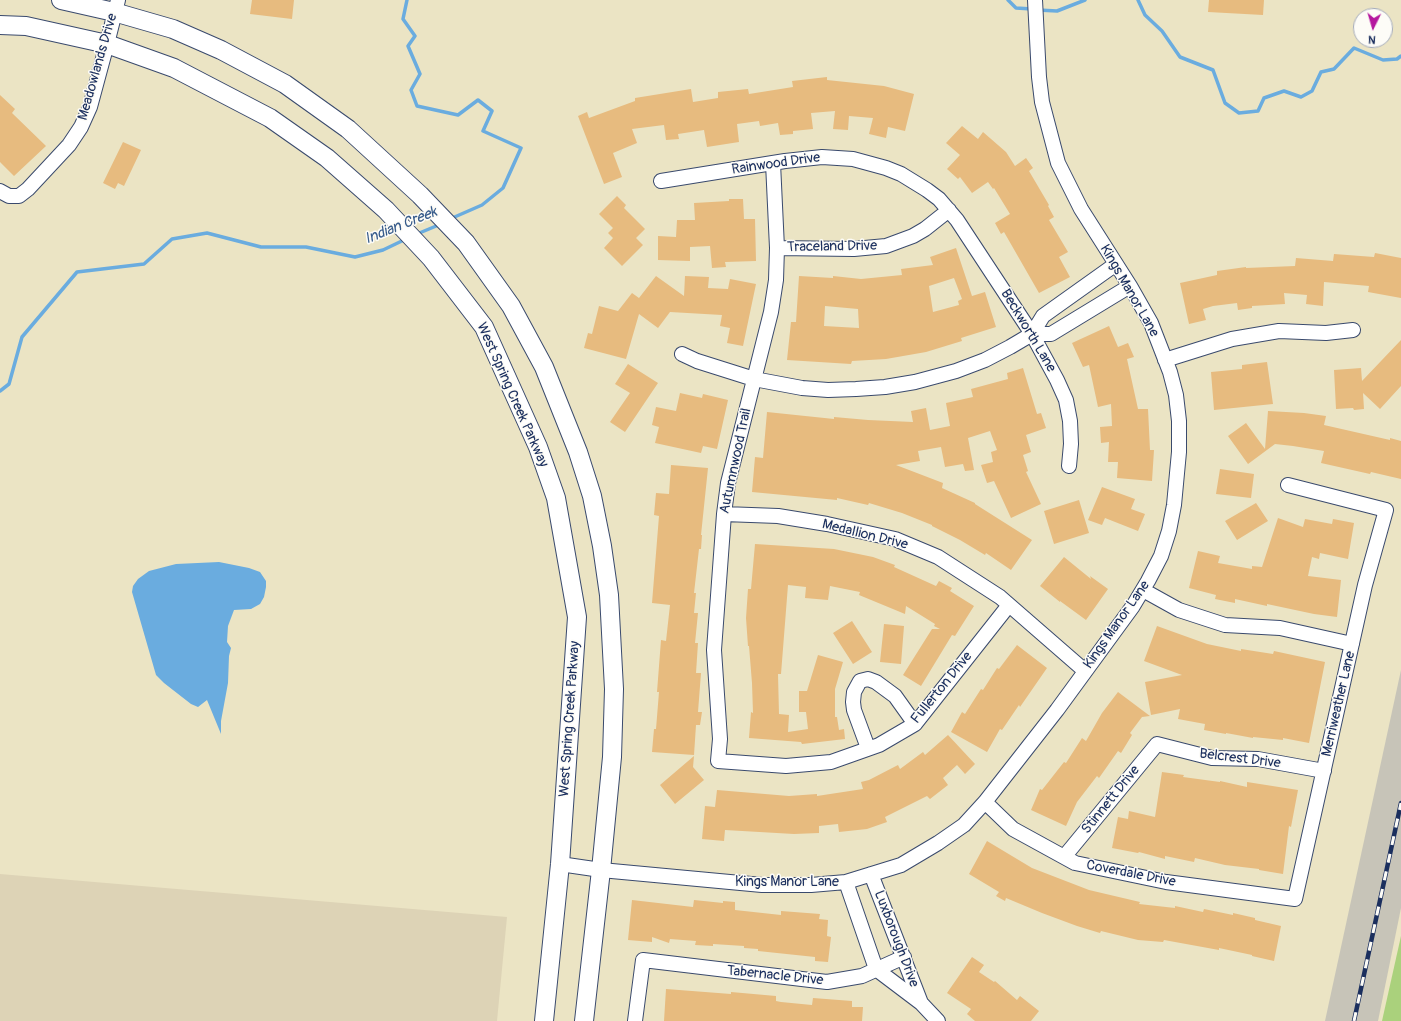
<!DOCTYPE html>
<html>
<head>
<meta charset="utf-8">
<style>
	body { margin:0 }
	#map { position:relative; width:1401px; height:1021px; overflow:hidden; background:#ebe4c4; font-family:Pangolin,sans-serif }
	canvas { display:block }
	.north { position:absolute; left:1353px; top:8px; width:40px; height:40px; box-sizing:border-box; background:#fdfcf7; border:1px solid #a3aaba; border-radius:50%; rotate:185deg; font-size:11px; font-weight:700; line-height:16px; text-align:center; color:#1b2f5e }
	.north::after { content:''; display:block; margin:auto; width:14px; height:18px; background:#b5179e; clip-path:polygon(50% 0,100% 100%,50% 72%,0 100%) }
</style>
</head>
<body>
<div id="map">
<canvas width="1401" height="1021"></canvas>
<div class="north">N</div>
</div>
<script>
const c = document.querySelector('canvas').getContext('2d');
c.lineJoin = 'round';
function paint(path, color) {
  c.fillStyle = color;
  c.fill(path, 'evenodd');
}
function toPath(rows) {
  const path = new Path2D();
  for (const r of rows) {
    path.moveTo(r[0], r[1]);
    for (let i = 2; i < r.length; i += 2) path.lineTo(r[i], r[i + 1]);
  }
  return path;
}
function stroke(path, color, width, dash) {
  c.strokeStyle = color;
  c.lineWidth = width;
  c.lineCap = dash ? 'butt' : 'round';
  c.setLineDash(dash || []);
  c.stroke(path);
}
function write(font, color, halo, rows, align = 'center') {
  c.font = font + ' Pangolin,sans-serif';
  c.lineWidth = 3;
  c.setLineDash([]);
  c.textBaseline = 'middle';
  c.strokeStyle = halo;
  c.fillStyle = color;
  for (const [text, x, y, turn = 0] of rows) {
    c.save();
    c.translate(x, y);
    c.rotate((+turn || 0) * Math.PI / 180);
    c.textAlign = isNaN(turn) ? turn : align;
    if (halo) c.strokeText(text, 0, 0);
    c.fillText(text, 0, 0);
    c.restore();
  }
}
const built = toPath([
	[0,874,507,917,497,1021,0,1021]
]);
const industrial = toPath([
	[1401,670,1401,908,1378,1021,1325,1021]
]);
const green = toPath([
	[1401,936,1401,1021,1382,1021]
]);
const water = toPath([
	[219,562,249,568,260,572,266,581,266,587,264,597,260,604,251,609,234,610,228,626,227,642,231,648,229,656,228,683,221,721,221,734,207,700,198,707,191,704,164,683,156,675,132,592,133,586,138,579,149,571,176,564]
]);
const stream = toPath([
	[407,0,403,19,415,36,408,46,420,74,411,90,417,106,458,115,478,100,492,111,483,131,521,148,503,188,482,205,450,219],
	[1008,0,1016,8,1032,9],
	[1138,0,1145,15,1162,31,1180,57,1213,70,1225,103,1239,113,1258,111,1264,98,1284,91,1301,97,1312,91,1321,72,1334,69,1354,48,1383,60,1397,59,1401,56],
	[1038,10,1057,11,1085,0],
	[417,234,441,224],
	[0,391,9,384,22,337,77,272,144,264,172,239,207,233,261,247,306,247,355,257,383,250,406,239]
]);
const building = toPath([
	[252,0,294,0,292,19,250,14],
	[1209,0,1264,0,1263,15,1208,12],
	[827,77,827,80,884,86,914,94,905,131,888,127,886,138,869,134,873,118,849,116,848,130,833,129,835,111,811,113,813,129,793,131,793,134,780,135,778,123,760,126,759,121,737,124,739,142,707,147,704,130,678,134,679,139,666,140,664,125,632,129,637,143,613,153,622,177,604,184,578,116,587,112,589,118,635,101,635,98,691,89,693,102,718,98,718,92,748,89,749,94,793,87,792,81],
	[0,95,15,109,12,113,46,146,14,176,0,162],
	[962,126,978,139,983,132,1006,152,1015,166,1026,158,1033,168,1029,171,1049,205,1048,206,1054,217,1049,220,1068,252,1059,257,1070,277,1039,293,1004,232,1001,234,995,223,1010,214,994,188,993,189,988,182,972,193,960,177,958,179,947,169,960,155,946,143],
	[123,142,141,150,124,186,118,183,115,189,103,183],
	[617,196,626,205,624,208,645,229,636,238,643,245,622,266,604,248,613,238,608,233,613,228,599,214],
	[729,199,743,199,744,219,755,219,756,261,725,262,726,267,712,268,710,246,690,247,690,261,658,260,658,236,676,237,677,220,695,220,694,203,729,201],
	[956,248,972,296,985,292,996,327,961,338,962,341,926,352,886,359,852,361,851,364,787,360,791,322,796,322,799,276,833,278,833,276,861,279,902,275,901,269,933,265,930,257],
	[954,278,962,299,958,301,959,305,933,312,929,286],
	[825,306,858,309,859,328,824,326],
	[1375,253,1401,258,1401,298,1368,292,1369,286,1324,282,1323,306,1306,304,1307,295,1284,293,1285,304,1252,306,1252,308,1238,310,1237,303,1213,306,1203,309,1206,320,1189,324,1180,283,1217,275,1217,271,1246,267,1246,268,1295,266,1296,258,1333,261,1334,254,1374,257],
	[656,276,684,296,685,276,709,277,708,288,728,289,730,279,756,284,743,346,727,343,730,328,720,326,722,315,670,312,658,328,639,314,626,359,584,348,588,333,592,334,599,306,618,311,632,293,639,298],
	[1109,326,1118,347,1128,343,1134,357,1127,359,1138,409,1148,409,1150,450,1154,450,1152,481,1117,478,1118,462,1108,462,1109,442,1101,443,1100,427,1112,426,1111,404,1098,407,1089,365,1083,367,1072,343],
	[1401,340,1401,386,1380,409,1363,393,1364,409,1354,410,1353,408,1336,409,1334,370,1361,368,1362,381],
	[1267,362,1273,404,1214,410,1211,372,1242,369,1242,365],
	[628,364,658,383,625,432,610,422,630,393,615,384],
	[1023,368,1037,414,1041,413,1046,428,1026,435,1031,452,1023,455,1028,471,1026,472,1041,504,1011,518,994,481,987,483,981,465,993,462,991,452,997,450,990,431,968,438,974,470,965,471,963,464,945,467,941,447,918,451,920,461,896,465,943,483,942,488,975,503,975,504,1032,540,1011,570,986,553,985,555,960,540,932,526,932,525,902,513,869,503,868,505,837,498,837,500,752,492,755,457,763,458,767,412,834,419,834,417,868,420,913,422,911,411,926,408,930,430,950,426,946,403,973,397,971,389,1008,379,1007,373],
	[680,393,702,398,703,394,728,400,717,449,703,446,701,453,655,443,659,427,652,425,656,407,676,411],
	[1268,411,1304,413,1326,416,1324,425,1390,440,1390,438,1401,441,1401,479,1371,472,1370,474,1321,463,1324,451,1293,446,1275,444,1248,464,1228,436,1246,423,1265,449],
	[671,465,708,468,701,535,702,535,701,549,699,549,694,593,696,593,694,613,698,613,695,643,698,643,696,673,701,673,698,712,702,712,700,725,696,725,694,755,652,752,654,729,656,729,659,692,657,692,661,640,666,641,670,605,652,603,659,516,654,515,656,493,669,494],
	[1220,469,1254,474,1251,498,1216,494],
	[1102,487,1135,499,1131,509,1145,514,1138,531,1105,518,1102,525,1088,520],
	[1079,500,1089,533,1054,544,1044,511],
	[1256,503,1268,521,1237,540,1225,521],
	[1278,518,1303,527,1305,519,1332,524,1333,519,1354,523,1348,559,1320,553,1319,559,1312,557,1308,576,1341,580,1337,617,1314,614,1267,604,1267,606,1235,599,1235,603,1215,599,1216,595,1189,588,1198,551,1220,556,1218,563,1252,569,1252,566,1262,567],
	[755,544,834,549,873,557,895,565,894,567,936,586,939,581,952,588,950,591,974,606,955,636,952,635,921,686,903,675,932,629,940,629,934,626,935,624,906,606,905,614,859,595,860,592,830,586,828,600,805,598,806,587,788,585,781,674,778,674,779,714,789,715,788,732,808,729,806,712,799,712,799,691,807,691,818,655,843,662,835,689,835,717,837,717,839,730,844,729,845,739,802,744,801,742,749,738,751,712,753,713,752,683,749,646,748,646,746,618,748,589,751,589],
	[1064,557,1091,579,1090,576,1108,589,1086,620,1060,601,1060,602,1040,586],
	[852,621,872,652,853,664,833,633],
	[884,624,904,626,901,664,880,662],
	[1157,626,1207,644,1241,651,1241,649,1273,654,1274,651,1325,662,1309,743,1283,738,1283,740,1253,737,1253,738,1226,733,1226,734,1204,730,1205,724,1178,719,1180,709,1151,715,1145,682,1182,675,1144,661],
	[1017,645,1047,668,1020,707,1019,705,1002,730,1000,729,987,752,951,732,962,712,965,714,981,689,983,690,997,668,999,669],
	[1118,692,1150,716,1142,717,1130,733,1132,735,1121,753,1118,751,1099,778,1097,776,1077,802,1066,826,1031,810,1040,789,1042,790,1064,762,1066,763,1082,738,1086,741,1102,713],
	[948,735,975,764,965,774,957,765,943,778,948,785,930,799,927,796,885,817,887,822,867,829,839,832,838,824,819,826,819,833,794,834,725,830,724,841,702,839,705,806,715,807,717,790,789,796,817,794,817,796,863,789,861,782,869,780,898,765,900,769,923,752,925,755],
	[694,756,693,767,704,780,675,804,660,785],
	[1162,772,1184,775,1183,777,1220,782,1220,781,1247,787,1247,782,1298,790,1291,827,1289,826,1283,874,1259,870,1259,869,1225,865,1195,858,1194,862,1165,856,1165,859,1139,852,1138,853,1112,848,1118,817,1128,819,1129,811,1155,817],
	[987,841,1032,868,1089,890,1140,902,1139,904,1175,908,1175,906,1203,912,1204,909,1233,915,1233,913,1255,918,1255,920,1281,926,1274,961,1252,956,1252,955,1219,948,1219,950,1164,940,1163,942,1138,940,1101,931,1100,933,1077,926,1042,913,1006,898,1005,901,996,896,999,892,969,874],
	[632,900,693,907,694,900,723,903,723,901,735,902,735,910,781,915,781,911,820,914,819,919,828,920,827,936,831,937,828,962,815,961,815,957,758,951,758,949,744,948,744,946,713,944,713,946,695,945,696,941,670,939,669,943,652,937,652,942,628,940],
	[972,957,984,965,979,972,994,982,995,981,1017,1000,1020,996,1039,1011,1031,1021,975,1021,967,1014,971,1009,947,993],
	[666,989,731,994,731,992,776,996,776,1001,781,1002,812,1005,813,998,852,1001,852,1007,863,1007,862,1021,664,1021]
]);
const minor = toPath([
	[773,163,777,248,776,280,771,312,728,483,724,514,714,650,720,739,718,761,786,766,831,762,879,745,915,724,1009,605],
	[661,181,785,161,822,157,853,159,886,168,901,174,927,190,939,199,957,220,1032,334,1057,380,1066,400,1070,421,1071,444,1069,466],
	[0,191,9,196,19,196,28,189,69,145,81,127,90,107,107,44,118,0],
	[777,248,854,249,886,246,913,236,925,229,949,210],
	[1032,334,1051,334,1130,286],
	[682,354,697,361,754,379,802,388,828,390,856,389,885,387,915,382,956,371,985,360,1010,347,1032,334,1043,316,1116,264],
	[1165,360,1232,339,1279,331,1326,333,1353,330],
	[724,514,778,516,827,524,895,539,938,557,1000,597,1085,671],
	[1143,590,1179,610,1225,625,1280,628,1352,644],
	[868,748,854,710,853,702,854,692,860,681,868,679,876,682,895,696,915,724],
	[985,802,1013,829,1075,863,1166,882,1295,899,1365,585,1386,510,1288,485],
	[1064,857,1157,744,1212,758,1258,759,1324,771],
	[560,864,601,870,762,885,811,885,846,882,901,865,938,843,964,825,985,802,1057,710,1133,606,1148,581,1161,556,1169,531,1174,505,1179,452,1179,421,1176,395,1170,372,1151,323,1130,286,1081,209,1058,163,1042,102,1039,77,1035,0],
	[846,882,876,969,921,1003,871,874],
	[921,1003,938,1021],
	[635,1021,643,960,827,982,862,976,904,957]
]);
const major = toPath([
	[61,0,114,12,173,29,221,50,285,84,348,129,420,195,466,243,511,306,544,367,578,452,592,496,602,546,609,595,614,689,612,757,601,870,584,1021],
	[0,25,26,26,107,44,174,68,270,118,327,158,386,210,431,258,484,327,538,447,556,498,577,617,560,864,544,1021]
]);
const rail = toPath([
	[1354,1021,1401,803]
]);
const streetNames = [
	["Meadowlands Drive",98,67,-74],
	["Rainwood Drive",776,164,-8],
	["Traceland Drive",832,247,-1],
	["Kings Manor Lane",1129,291,60],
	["Beckworth Lane",1028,331,59],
	["West Spring Creek Parkway",512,395,66],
	["Autumnwood Trail",736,461,-78],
	["Medallion Drive",865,535,14],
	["Kings Manor Lane",1117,625,-55],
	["Fullerton Drive",942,688,-51],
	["Merriweather Lane",1339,704,-77],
	["West Spring Creek Parkway",570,719,-86],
	["Belcrest Drive",1240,759,7],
	["Stinnett Drive",1111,800,-51],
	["Coverdale Drive",1131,874,11],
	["Kings Manor Lane",787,882],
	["Luxborough Drive",896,939,69],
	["Tabernacle Drive",775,976,6]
];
const waterNames = [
	["Indian Creek",401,226,-22]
];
paint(built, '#ddd3b6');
paint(industrial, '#c7c4b8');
paint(green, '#aad17c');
paint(water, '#6aacdf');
stroke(stream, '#6aacdf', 3.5);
paint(building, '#e7bb7f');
stroke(minor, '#3a4a6d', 16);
stroke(major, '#3a4a6d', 20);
stroke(minor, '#fff', 14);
stroke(major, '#fff', 18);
stroke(rail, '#1b2f5e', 4.5);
stroke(rail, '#fdfcf7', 3, [9]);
write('14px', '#1b2f5e', '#fdfcf7', streetNames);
write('italic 15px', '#375b8b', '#fdfcf7', waterNames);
</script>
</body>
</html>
